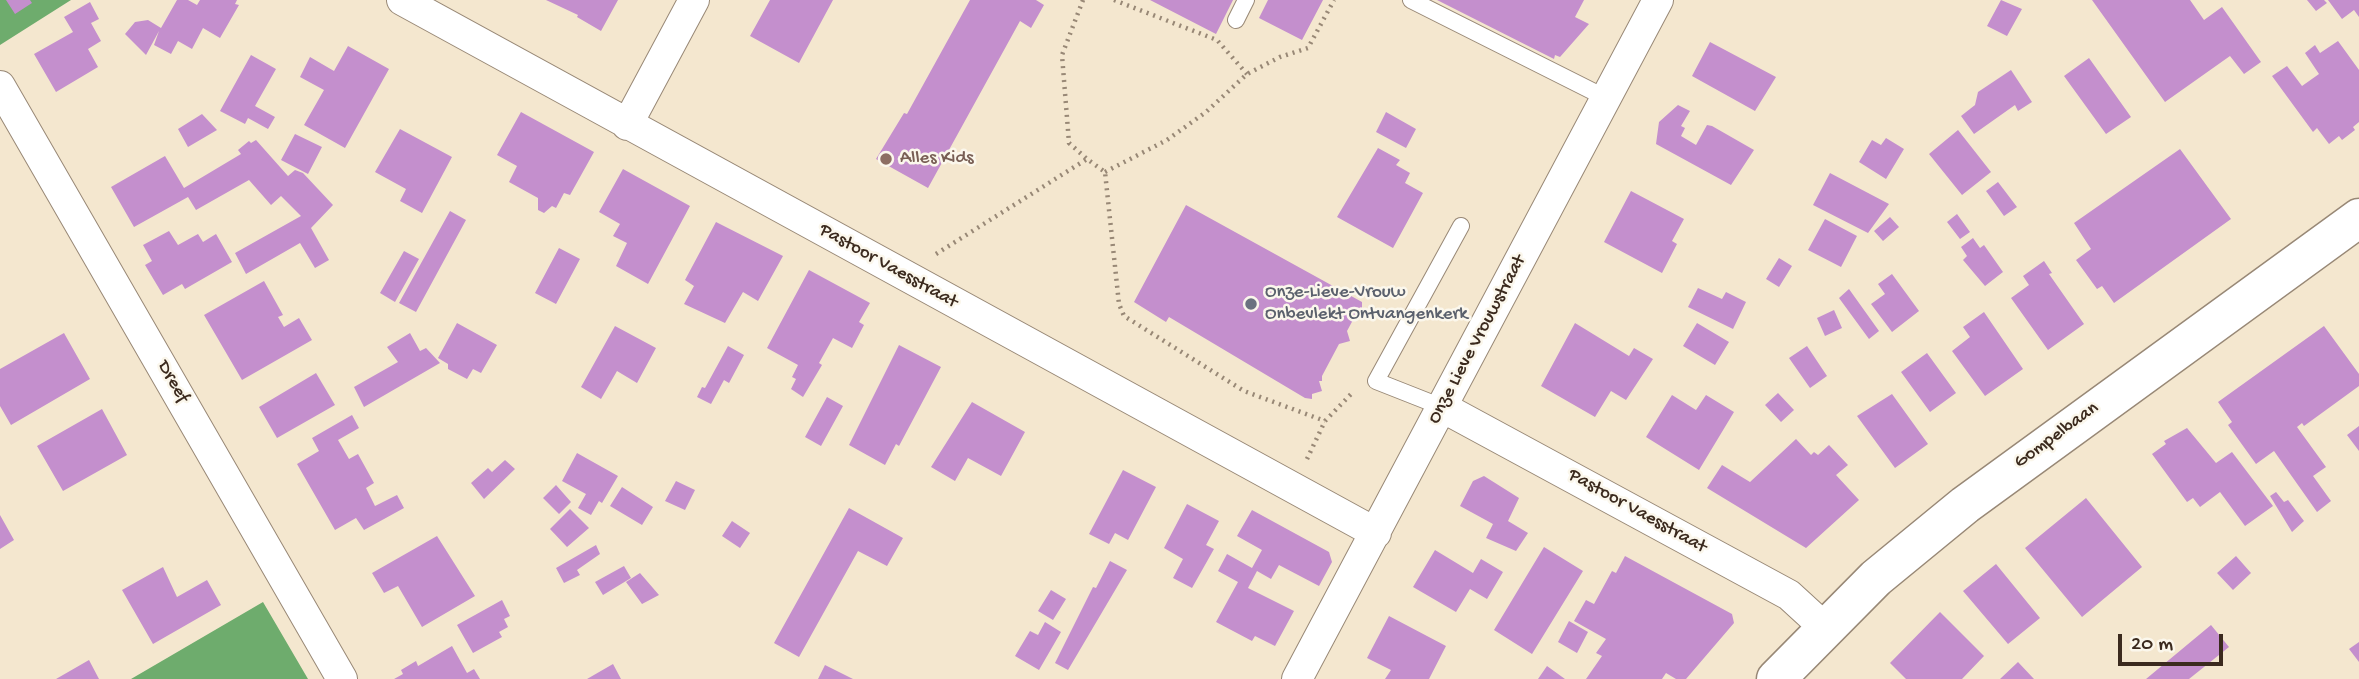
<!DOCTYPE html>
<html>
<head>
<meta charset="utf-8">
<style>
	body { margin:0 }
	#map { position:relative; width:2359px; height:679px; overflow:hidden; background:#f4e7cf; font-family:"Gochi Hand",sans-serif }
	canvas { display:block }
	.scale { position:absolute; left:2118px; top:634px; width:105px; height:32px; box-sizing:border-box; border:4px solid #3b2a1e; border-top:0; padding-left:9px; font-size:21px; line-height:24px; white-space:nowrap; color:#3b2a1e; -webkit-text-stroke:5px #fbf7ec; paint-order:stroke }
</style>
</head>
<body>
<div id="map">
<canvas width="2359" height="679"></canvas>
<div class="scale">20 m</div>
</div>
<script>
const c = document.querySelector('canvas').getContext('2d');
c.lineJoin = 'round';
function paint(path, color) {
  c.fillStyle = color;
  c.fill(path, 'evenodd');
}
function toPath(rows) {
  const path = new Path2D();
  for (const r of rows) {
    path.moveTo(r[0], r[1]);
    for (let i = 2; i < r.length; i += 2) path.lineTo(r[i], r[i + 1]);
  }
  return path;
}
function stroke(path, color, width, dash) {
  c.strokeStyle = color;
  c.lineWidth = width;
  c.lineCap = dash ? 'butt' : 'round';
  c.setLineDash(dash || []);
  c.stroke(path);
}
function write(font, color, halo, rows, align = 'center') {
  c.font = font + ' "Gochi Hand",sans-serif';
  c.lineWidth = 5;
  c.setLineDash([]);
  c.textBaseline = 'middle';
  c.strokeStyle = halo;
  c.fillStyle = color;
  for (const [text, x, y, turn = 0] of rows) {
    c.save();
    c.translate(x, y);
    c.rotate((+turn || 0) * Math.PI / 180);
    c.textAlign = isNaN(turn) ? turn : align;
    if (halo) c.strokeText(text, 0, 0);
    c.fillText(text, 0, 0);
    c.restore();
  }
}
const forest = toPath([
	[0,0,71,0,0,45],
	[263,602,308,679,131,679]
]);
const building = toPath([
	[6,0,30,0,32,3,15,14],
	[177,0,188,0,197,5,200,0,237,0,235,4,239,5,220,38,203,28,192,49,178,41,171,54,154,45,159,31,146,55,125,34,135,22,148,20,161,28],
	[546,0,618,0,601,31,577,17,578,15],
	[770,0,833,0,799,63,750,36],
	[970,0,1036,0,1044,5,1031,28,1020,21,928,188,876,159,904,113,907,114],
	[1150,0,1233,0,1216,34],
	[1268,0,1323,0,1302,40,1259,18],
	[1437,0,1584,0,1575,17,1589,24,1560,57,1555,55,1554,59],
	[2001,0,2022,9,2007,36,1987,26],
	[2092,0,2190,0,2204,20,2222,7,2261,62,2244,74,2230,56,2165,102],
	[2307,0,2324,0,2327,3,2316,11],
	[2328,0,2359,0,2359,17,2354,10,2342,19],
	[90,2,99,19,91,23,101,41,88,49,98,67,56,92,34,54,73,32,64,17],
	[2338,41,2359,70,2359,122,2353,127,2355,130,2342,140,2339,136,2329,144,2317,128,2313,132,2272,76,2287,66,2302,86,2319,74,2305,53,2315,45,2320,53],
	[1710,42,1776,77,1755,111,1692,76],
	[348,46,389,69,345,148,304,125,324,90,300,77,310,57,334,71],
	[251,55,276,69,255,106,275,117,268,129,248,118,245,124,220,111],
	[2089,58,2131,117,2106,134,2064,76],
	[2011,70,2032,102,2018,111,2015,105,1974,134,1961,116,1975,105,1978,92],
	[1678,105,1690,111,1681,126,1685,128,1681,136,1696,145,1707,125,1712,126,1754,150,1731,185,1656,144,1659,122],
	[521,112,594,152,570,195,564,193,556,208,552,206,544,213,538,210,538,198,509,182,517,166,497,155],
	[1386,112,1416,129,1406,148,1376,132],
	[202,114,217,130,188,147,178,129],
	[400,129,452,157,422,213,400,201,406,189,375,172],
	[1958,130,1991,172,1962,195,1929,154],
	[295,134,322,147,308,174,281,160],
	[1886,138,1904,149,1886,179,1859,162,1872,140,1881,145],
	[256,140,288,176,295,170,303,173,333,205,311,228,329,260,315,268,300,243,246,274,235,253,301,216,281,196,271,205,249,180,196,210,188,197,134,227,111,187,165,156,184,188,241,154,238,150,249,141,251,143],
	[1378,148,1400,160,1396,165,1410,173,1405,183,1423,193,1393,248,1337,217],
	[2180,149,2231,219,2114,303,2102,286,2097,289,2076,260,2091,249,2074,223],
	[623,169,690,206,648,284,616,266,627,243,613,236,620,224,599,212],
	[1830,173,1889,204,1868,233,1813,205],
	[1998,182,2017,207,2004,216,1986,191],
	[1631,191,1684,219,1672,241,1677,244,1662,273,1604,242],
	[1186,205,1362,302,1362,308,1360,307,1347,331,1350,341,1339,344,1322,376,1322,381,1319,381,1322,391,1312,394,1312,399,1305,398,1169,317,1166,322,1134,302],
	[450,211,466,220,416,312,399,303],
	[1957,214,1970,232,1960,239,1947,222],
	[1890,217,1899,227,1883,241,1874,231],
	[1825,219,1857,236,1841,267,1808,250],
	[716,222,783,256,758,301,743,292,725,323,684,304,694,286,685,280],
	[169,231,178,245,198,234,203,242,216,234,232,262,185,289,182,284,163,295,145,265,152,261,143,245],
	[1973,238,1980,248,1984,245,2003,272,1985,286,1963,260,1967,256,1961,247],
	[559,248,580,259,556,304,535,293],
	[404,251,419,259,395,302,380,293],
	[1779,258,1792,266,1779,287,1766,279],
	[2044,261,2052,273,2049,274,2084,324,2048,350,2011,298,2029,285,2023,276],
	[809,270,870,303,859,322,864,325,852,348,833,338,819,363,822,365,803,397,791,389,796,379,792,377,798,365,767,348],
	[1892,274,1919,311,1892,332,1871,304,1885,294,1878,284],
	[264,281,283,315,278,317,284,327,299,318,312,340,242,380,204,315],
	[1698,288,1722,299,1726,292,1746,302,1733,329,1688,307],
	[1849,289,1879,331,1869,339,1839,298],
	[1834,310,1842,328,1825,336,1817,318],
	[1984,312,2023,369,1985,396,1952,351,1970,337,1963,327],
	[457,323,497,345,481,373,473,369,467,379,448,369,448,364,438,358],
	[1575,323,1629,356,1634,348,1653,359,1626,400,1611,391,1595,417,1541,386],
	[1697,323,1729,342,1715,365,1683,346],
	[615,326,656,348,637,383,617,371,601,399,581,387],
	[2324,326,2359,374,2359,386,2304,426,2302,423,2297,427,2326,467,2313,476,2331,501,2317,512,2274,451,2256,464,2228,425,2232,422,2218,402],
	[64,333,90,379,11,425,0,406,0,369],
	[410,333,420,351,426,348,440,363,364,407,354,387,398,362,387,347],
	[899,345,941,367,899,446,896,444,885,465,849,445],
	[728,346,744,355,729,383,724,380,711,404,697,397,702,387,705,388],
	[1807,346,1827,376,1810,388,1789,358],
	[1927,353,1956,393,1930,412,1901,372],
	[316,373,335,405,277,438,259,407],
	[1778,393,1794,410,1781,422,1765,405],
	[1892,394,1928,444,1895,468,1857,416],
	[1672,395,1696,410,1706,395,1734,412,1699,470,1646,437],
	[827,397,843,406,821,446,805,437],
	[972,402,1025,432,1001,476,968,458,955,481,931,467],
	[102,409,127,455,63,491,37,446],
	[352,415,359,428,338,440,349,459,358,454,374,483,366,488,375,506,397,495,404,508,364,530,356,518,335,530,297,464,319,451,312,438],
	[2359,426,2359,451,2347,435],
	[2187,428,2216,463,2232,452,2273,506,2245,526,2220,492,2200,507,2193,498,2187,502,2152,454,2166,444,2164,441],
	[1796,439,1811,455,1814,452,1818,455,1829,445,1848,465,1836,475,1859,500,1806,548,1707,488,1722,465,1750,482],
	[577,453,618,476,602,503,599,501,591,515,578,508,586,494,562,481],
	[505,460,515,469,484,499,471,483,488,468,492,472],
	[1123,470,1156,487,1128,540,1115,533,1109,544,1089,534],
	[1484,476,1519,498,1508,521,1528,533,1516,551,1486,538,1493,524,1460,506,1473,481],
	[676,481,695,490,685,510,665,501],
	[556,485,571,502,559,514,543,498],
	[622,487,653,507,642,525,610,506],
	[2276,492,2284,502,2288,500,2304,521,2292,532,2270,496],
	[2086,498,2142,567,2082,617,2025,548],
	[1187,504,1219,521,1206,545,1214,549,1192,588,1173,578,1183,559,1164,548],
	[849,508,903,538,887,566,858,551,799,657,774,643],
	[570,509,589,528,567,547,550,529],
	[1252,510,1329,552,1332,562,1319,586,1279,565,1271,579,1257,571,1248,588,1294,611,1275,646,1255,636,1252,641,1216,622,1238,582,1218,571,1227,554,1252,568,1262,550,1237,536],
	[0,515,14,540,0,549],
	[732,521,750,533,740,548,722,536],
	[437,536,475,596,422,627,398,586,384,593,372,573],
	[596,545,600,554,577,570,580,575,564,583,556,568],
	[1544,547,1583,571,1532,654,1494,630],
	[1435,550,1473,573,1481,559,1503,572,1487,599,1470,589,1456,612,1413,587],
	[1625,556,1732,614,1734,623,1686,679,1676,679,1666,673,1662,679,1586,679,1602,656,1596,653,1606,639,1574,621,1586,600,1594,604,1612,571,1616,573],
	[2236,556,2251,573,2233,590,2217,573],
	[1110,561,1127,570,1068,670,1055,663,1093,587,1096,588],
	[1996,564,2040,618,2008,644,1963,591],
	[624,566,631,578,603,595,595,582],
	[163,567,177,597,207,580,221,605,153,644,122,590],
	[640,573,659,595,642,604,626,582],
	[1051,590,1066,599,1053,620,1038,611],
	[502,600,510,616,504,619,508,627,499,632,502,637,473,653,457,625],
	[1940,612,1984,656,1962,679,1906,679,1890,663],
	[1389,616,1446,646,1429,679,1385,679,1391,670,1367,658],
	[1569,621,1588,632,1577,653,1558,642],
	[1045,622,1061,632,1039,670,1015,656,1030,631,1038,635],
	[2211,625,2229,647,2189,679,2146,679],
	[2359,642,2359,662,2349,649],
	[452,646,467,673,474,669,480,679,394,679,403,674,401,670,416,661,418,666],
	[89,660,99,679,56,679],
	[2018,662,2034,679,2000,679],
	[613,664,621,679,587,679],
	[825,665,853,679,818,679],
	[1547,666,1565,679,1538,679]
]);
const path = toPath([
	[1083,0,1062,55,1069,143,1087,159],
	[1114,0,1217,40,1247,74],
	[1105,172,1167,140,1206,112,1247,74,1280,57,1308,48,1334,0],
	[936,254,1087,159,1105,172,1119,304,1124,316,1244,391,1325,421],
	[1307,459,1325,421,1353,392]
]);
const service = toPath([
	[1411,0,1606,98],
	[1236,20,1246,0],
	[1442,407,1376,381,1461,226]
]);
const minor = toPath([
	[402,0,1376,533],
	[0,86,342,679],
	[627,125,694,0],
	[1442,407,1789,595,1825,628],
	[1297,679,1658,0]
]);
const tertiary = toPath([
	[1776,679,1876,578,1965,505,2359,218]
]);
const markers = [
	[886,159,7,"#8d6e63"],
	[1251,304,7,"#6b7280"]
];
const educationNames = [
	["Alles Kids",900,159]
];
const streetNames = [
	["Pastoor Vaesstraat",888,267,29],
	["Onze Lieve Vrouwstraat",1478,340,-62],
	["Dreef",172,382,60],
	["Gompelbaan",2057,436,-36],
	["Pastoor Vaesstraat",1637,512,29]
];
const worshipNames = [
	["Onze-Lieve-Vrouw",1265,293],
	["Onbevlekt Ontvangenkerk",1265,315]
];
paint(forest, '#6eac6d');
paint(building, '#c48fcd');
stroke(service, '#988876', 18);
stroke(minor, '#988876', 32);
stroke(tertiary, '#988876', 41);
stroke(path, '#988876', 4.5, [2, 5]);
stroke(service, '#fff', 16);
stroke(minor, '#fff', 30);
stroke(tertiary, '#fff', 38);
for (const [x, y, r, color] of markers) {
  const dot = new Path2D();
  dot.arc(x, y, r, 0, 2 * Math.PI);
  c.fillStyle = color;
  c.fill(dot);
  stroke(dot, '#fbf7ec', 2.5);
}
write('19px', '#785e54', '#fbf7ec', educationNames, 'left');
write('19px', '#3b2a1e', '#fbf7ec', streetNames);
write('19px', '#5b616d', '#fbf7ec', worshipNames, 'left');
</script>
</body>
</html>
